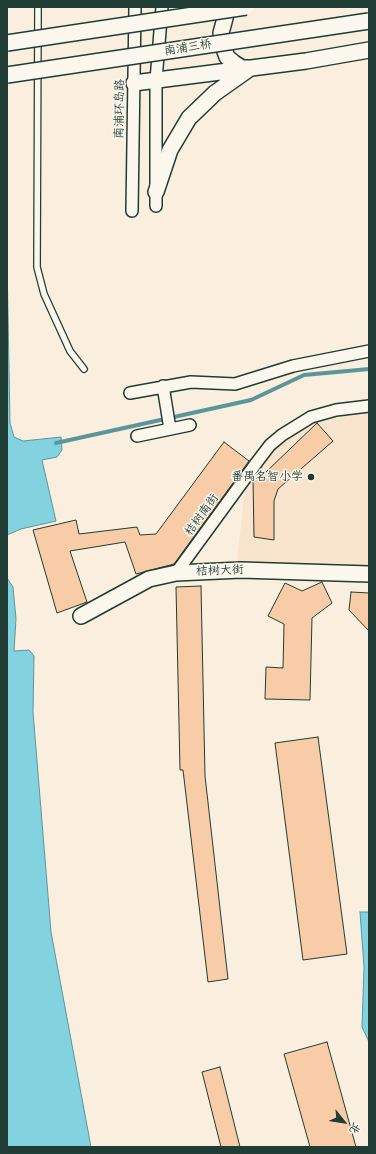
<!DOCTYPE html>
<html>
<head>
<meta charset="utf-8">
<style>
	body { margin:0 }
	#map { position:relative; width:376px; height:1154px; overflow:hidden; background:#faeede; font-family:"Balsamiq Sans","LXGW WenKai TC",sans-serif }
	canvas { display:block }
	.frame { position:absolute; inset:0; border:8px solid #1f3d34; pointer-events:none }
	.north { position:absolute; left:324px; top:1102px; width:40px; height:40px; -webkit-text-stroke:3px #fbf7ec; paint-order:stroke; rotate:120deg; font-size:11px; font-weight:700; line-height:16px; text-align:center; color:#1f3d34 }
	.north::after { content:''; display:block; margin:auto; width:14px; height:18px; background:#1f3d34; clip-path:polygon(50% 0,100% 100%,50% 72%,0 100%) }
</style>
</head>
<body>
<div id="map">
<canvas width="376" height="1154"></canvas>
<div class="frame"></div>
<div class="north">北</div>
</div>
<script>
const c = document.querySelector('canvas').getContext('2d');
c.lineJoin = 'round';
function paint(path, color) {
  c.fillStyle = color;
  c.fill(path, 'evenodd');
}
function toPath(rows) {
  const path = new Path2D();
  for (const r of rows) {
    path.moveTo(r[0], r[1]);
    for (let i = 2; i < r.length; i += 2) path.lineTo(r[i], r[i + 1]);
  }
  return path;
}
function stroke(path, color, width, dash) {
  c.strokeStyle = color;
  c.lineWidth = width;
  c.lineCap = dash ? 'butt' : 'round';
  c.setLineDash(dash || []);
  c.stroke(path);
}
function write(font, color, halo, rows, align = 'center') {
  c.font = font + ' "Balsamiq Sans","LXGW WenKai TC",sans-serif';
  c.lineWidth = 3;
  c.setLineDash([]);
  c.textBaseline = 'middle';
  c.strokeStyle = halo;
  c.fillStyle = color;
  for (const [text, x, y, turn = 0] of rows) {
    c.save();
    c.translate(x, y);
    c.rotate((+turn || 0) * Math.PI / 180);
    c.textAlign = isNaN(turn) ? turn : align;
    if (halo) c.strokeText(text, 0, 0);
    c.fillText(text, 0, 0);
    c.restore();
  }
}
const built = toPath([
	[369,412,369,567,237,561,245,489,259,465,279,442,304,425,335,415]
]);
const water = toPath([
	[7,260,10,423,14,437,23,441,61,437,62,450,57,457,42,460,56,521,21,529,7,535,7,260],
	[7,578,13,587,16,619,14,651,29,650,34,656,33,712,51,932,91,1147,7,1147,7,578],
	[360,912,369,912,369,1042,362,1027,364,967,360,912]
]);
const stream = toPath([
	[56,443,251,400,304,375,369,369]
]);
const building = toPath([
	[317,423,333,441,278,489,274,501,274,540,254,537,253,479,260,469,265,473,317,423],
	[224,442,249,461,174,564,136,574,125,542,70,551,87,602,57,613,33,530,76,520,79,534,137,527,140,535,156,534,224,442],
	[322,582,332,603,312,618,310,700,265,699,266,667,283,668,284,624,268,616,285,583,302,591,322,582],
	[201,586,205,776,228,979,208,982,183,770,180,770,176,587,201,586],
	[351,592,369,593,369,631,349,610,351,592],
	[318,737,347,954,303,960,275,743,318,737],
	[327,1042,356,1147,310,1147,284,1054,327,1042],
	[220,1067,240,1147,221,1147,202,1072,220,1067]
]);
const lane = toPath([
	[38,7,37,267,44,294,70,351,84,369]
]);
const street = toPath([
	[156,206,156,80,162,7],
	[132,211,135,7],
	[163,386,170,429],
	[130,393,191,382,235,384,293,366,369,351],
	[137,436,190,425],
	[176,573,257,462,270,445,282,435,311,417,336,410,369,406]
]);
const secondary = toPath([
	[228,7,221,33,223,46,227,57,234,63,242,68,248,68],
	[134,83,306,61,369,50],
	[156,192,170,150,189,118,215,93,249,69],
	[81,616,149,579,176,573,241,570,369,574]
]);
const secondaryBridge = toPath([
	[7,43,246,7],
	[7,75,369,21]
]);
const markers = [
	[311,477,4,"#1f3d34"]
];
const streetNames = [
	["南浦三桥",188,48,-9],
	["南浦环岛路",120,109,-89],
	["桔树南街",202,515,-54],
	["桔树大街",220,571,-2]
];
const poiNames = [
	["番禺名智小学",303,477]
];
paint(built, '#f9e4cd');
paint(water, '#83d2e0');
stroke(water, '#5b969b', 1);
stroke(stream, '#5b969b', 4);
paint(building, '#f7cca6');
stroke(building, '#1f3d34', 1);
stroke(lane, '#1f3d34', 8);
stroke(street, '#1f3d34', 14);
stroke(secondary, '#1f3d34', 18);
stroke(lane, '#fbf7ec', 5.5);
stroke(street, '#fbf7ec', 11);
stroke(secondary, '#fbf7ec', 15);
stroke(secondaryBridge, '#1f3d34', 18, []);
stroke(secondaryBridge, '#fbf7ec', 15);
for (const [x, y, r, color] of markers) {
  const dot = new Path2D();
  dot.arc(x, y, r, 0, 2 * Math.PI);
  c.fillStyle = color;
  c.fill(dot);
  stroke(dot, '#fbf7ec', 1.5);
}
write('12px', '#1f3d34', '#fbf7ec', streetNames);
write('12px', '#1f3d34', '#fbf7ec', poiNames, 'right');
</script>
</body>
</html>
